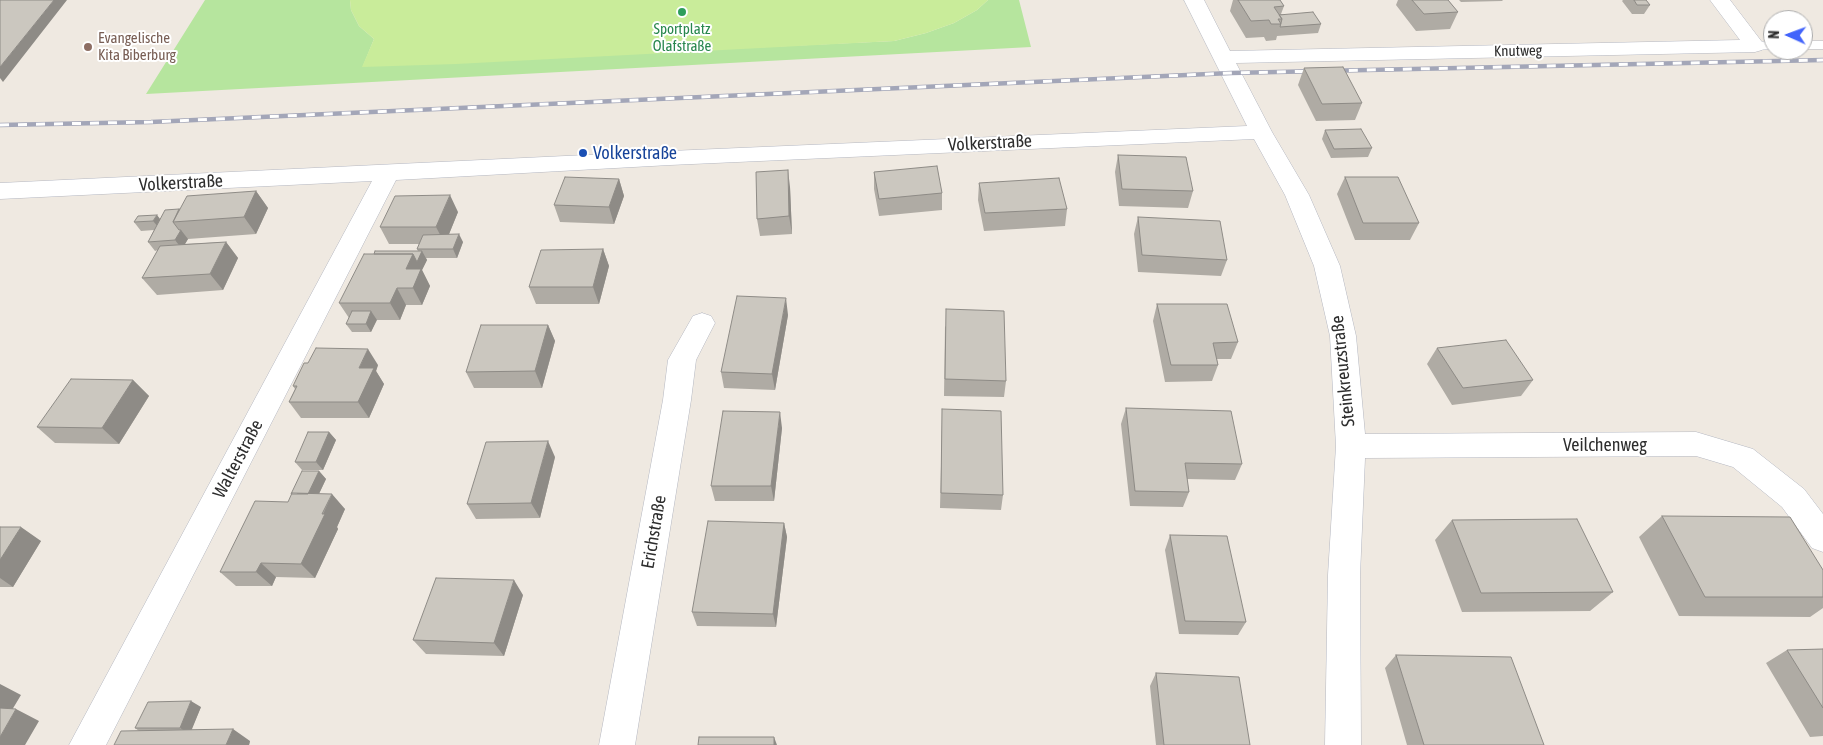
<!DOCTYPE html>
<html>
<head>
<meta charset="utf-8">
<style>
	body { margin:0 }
	#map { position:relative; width:1823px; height:745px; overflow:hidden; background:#efe9e1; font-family:"Asap Condensed",sans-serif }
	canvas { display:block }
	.north { position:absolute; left:1763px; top:10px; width:50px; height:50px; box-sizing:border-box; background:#fff; border:1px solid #ababab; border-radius:50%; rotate:272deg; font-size:14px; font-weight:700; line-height:20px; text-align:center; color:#2e2e2e }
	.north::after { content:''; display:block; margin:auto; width:18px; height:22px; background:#4264fb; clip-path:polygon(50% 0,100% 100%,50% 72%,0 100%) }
</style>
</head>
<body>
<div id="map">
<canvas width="1823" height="745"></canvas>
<div class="north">N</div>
</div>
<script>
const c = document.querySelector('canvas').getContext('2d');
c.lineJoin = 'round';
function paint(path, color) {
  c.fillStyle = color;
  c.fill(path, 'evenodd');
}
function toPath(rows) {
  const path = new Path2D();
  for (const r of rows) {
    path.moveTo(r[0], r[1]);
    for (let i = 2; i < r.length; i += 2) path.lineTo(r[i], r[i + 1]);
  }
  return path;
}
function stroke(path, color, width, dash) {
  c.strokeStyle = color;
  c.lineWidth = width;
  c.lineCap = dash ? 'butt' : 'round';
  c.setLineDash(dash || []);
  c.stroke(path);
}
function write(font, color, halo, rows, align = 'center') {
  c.font = font + ' "Asap Condensed",sans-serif';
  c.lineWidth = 4;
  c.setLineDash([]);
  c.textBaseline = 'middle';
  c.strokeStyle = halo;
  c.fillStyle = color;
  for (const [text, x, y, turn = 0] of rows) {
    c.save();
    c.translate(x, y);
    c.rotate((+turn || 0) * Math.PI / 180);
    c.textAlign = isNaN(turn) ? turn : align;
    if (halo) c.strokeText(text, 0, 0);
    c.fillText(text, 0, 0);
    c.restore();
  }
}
const green = toPath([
	[205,0,350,0,351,10,359,26,374,39,363,66,894,41,926,33,954,23,977,10,988,0,1019,0,1031,47,146,94]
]);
const pitch = toPath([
	[350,0,988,0,977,10,954,23,926,33,894,41,456,64,362,67,374,39,359,26,351,10]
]);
const lane = toPath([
	[1773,41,1773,49,1755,50,1749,46,1755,42,1773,41],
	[1803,41,1823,41,1823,49,1803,49,1803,41]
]);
const street = toPath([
	[1184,0,1204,0,1230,51,1740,40,1710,0,1730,0,1765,46,1762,50,1755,52,1236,63,1272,132,1309,195,1340,266,1356,336,1365,434,1696,432,1753,449,1804,489,1823,514,1823,552,1812,548,1782,507,1733,467,1696,456,1365,458,1360,575,1361,745,1325,745,1328,575,1336,446,1330,336,1314,266,1285,195,1254,139,670,165,396,180,106,745,69,745,372,181,0,199,0,183,670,151,1247,126,1184,0],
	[702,313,711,316,715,323,696,360,691,400,635,745,599,745,663,400,668,360,693,316,702,313]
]);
const rail = toPath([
	[0,125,151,122,1231,73,1823,60]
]);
const wall = toPath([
	[1233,0,1280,0,1284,6,1281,14,1321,24,1318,33,1277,36,1276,40,1266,41,1264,37,1246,38,1230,11],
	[1398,0,1448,0,1458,12,1450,29,1416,31,1396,5],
	[1459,0,1503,0,1502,1,1461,2],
	[1623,0,1646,0,1650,5,1644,14,1632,14,1622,1],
	[1304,68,1362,103,1355,120,1316,121,1298,85],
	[1325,130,1372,148,1368,157,1331,158,1322,139],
	[1118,155,1193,191,1188,208,1119,206,1115,172],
	[874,172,942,193,942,210,879,216,874,189],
	[1345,177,1419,223,1410,240,1355,240,1337,194],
	[619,179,624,196,614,224,560,222,554,205],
	[979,183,1067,209,1065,226,984,231,978,200],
	[790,187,792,234,760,236,757,219],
	[256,191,268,208,256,234,188,239,185,244,226,242,238,258,223,290,157,295,142,278,158,250,155,251,148,242,154,230,141,231,134,222,160,219,179,209],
	[458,212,449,234,463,242,457,258,426,258,427,260,422,270,430,286,422,305,406,305,400,320,376,320,371,332,352,332,346,324,349,318,339,303,374,254,418,251,417,249,419,244,389,244,380,227],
	[1138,217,1227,260,1221,276,1138,272,1134,234],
	[603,249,609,266,599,304,536,304,529,287],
	[1157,304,1238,342,1231,359,1217,359,1218,365,1212,381,1165,382,1153,321],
	[788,315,775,390,724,388,721,372],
	[548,325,555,341,542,388,474,388,466,372],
	[945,326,1006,381,1004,397,944,396],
	[1437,348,1533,380,1521,396,1452,405,1427,364],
	[378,365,376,371,384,384,369,418,301,418,289,402,295,389,293,386],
	[133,380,149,396,119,444,55,443,37,427],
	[1126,408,1242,464,1235,480,1187,479,1189,492,1183,507,1130,506,1121,424],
	[942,425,1003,495,1001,510,940,508],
	[782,428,774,501,715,501,711,486],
	[329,432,336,440,323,470,302,470,295,462],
	[555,457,540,518,476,519,467,504],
	[319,471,326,479,319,494,345,509,337,527,338,529,315,578,276,577,272,586,236,586,220,572],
	[1662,516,1823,570,1823,608,1810,617,1679,616,1639,537],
	[1452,520,1613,592,1590,611,1462,612,1435,540],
	[784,523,787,537,776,627,697,626,692,612],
	[0,527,41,541,13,587,0,587],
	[1170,535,1246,622,1238,635,1179,634,1165,550],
	[523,595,504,656,426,654,413,640],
	[1823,649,1823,736,1810,737,1766,663,1787,650],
	[1396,655,1544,745,1407,745,1385,668],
	[1156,673,1250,745,1156,745,1150,686],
	[201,707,191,730,250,741,249,745,114,745,139,731,135,728]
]);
const shadedWall = toPath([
	[54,0,67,0,3,82,0,78,0,67],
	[788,170,790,187,792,234,789,216],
	[619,179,624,196,614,224,609,207],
	[256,191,268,208,256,234,244,217],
	[450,195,458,212,445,244,436,227],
	[157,215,164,224,160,229,153,221],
	[181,230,188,239,182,249,175,240],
	[459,234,463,242,457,258,453,249],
	[226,242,238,258,223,290,210,274],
	[603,249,609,266,599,304,593,287],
	[422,251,427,260,422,270,430,286,422,305,413,288,406,269,413,254],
	[397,288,406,305,400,320,390,303],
	[786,298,788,315,775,390,772,374],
	[371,311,377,320,371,332,366,324],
	[548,325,555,341,542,388,535,371],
	[368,349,378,365,376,371,384,384,369,418,358,402,359,368],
	[133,380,149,396,119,444,102,428],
	[780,412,782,428,774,501,771,486],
	[329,432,336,440,323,470,316,462],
	[548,441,555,457,540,518,531,503],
	[319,471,326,479,315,502,308,494],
	[332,494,345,509,337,527,338,529,315,578,301,564],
	[784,523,787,537,776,627,773,614],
	[21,527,41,541,13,587,0,578,0,560],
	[261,563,276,577,272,586,256,572],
	[514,580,523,595,504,656,494,643],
	[0,684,21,695,6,720,0,717],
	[191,701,201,707,190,734,180,728],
	[16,709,39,721,25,745,0,745,0,737],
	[233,729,250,741,249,745,226,745],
	[774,737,777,745,774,745]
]);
const building = toPath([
	[0,0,54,0,0,67,0,0],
	[1238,0,1280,0,1284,6,1274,7,1282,19,1278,19,1281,24,1271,24,1269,20,1251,21,1238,0],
	[1412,0,1448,0,1458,12,1424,14,1412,0],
	[1634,0,1646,0,1650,5,1637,5,1634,0],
	[1313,12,1321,24,1280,27,1282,19,1279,15,1313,12],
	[1343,67,1362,103,1322,104,1304,68,1343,67],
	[1361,129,1372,148,1334,149,1325,130,1361,129],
	[1118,155,1186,157,1193,191,1122,189,1118,155],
	[937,166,942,193,879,199,874,172,937,166],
	[788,170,789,216,757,219,756,172,788,170],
	[565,177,619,179,609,207,554,205,565,177],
	[1345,177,1398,177,1419,223,1363,223,1345,177],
	[1059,178,1067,209,985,213,979,183,1059,178],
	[256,191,244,217,173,222,187,196,256,191],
	[450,195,436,227,380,227,395,196,450,195],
	[179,209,173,222,179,230,181,230,175,240,148,242,165,210,179,209],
	[157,215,153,221,134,222,138,216,157,215],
	[1138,217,1220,221,1227,260,1142,255,1138,217],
	[459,234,453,249,417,249,423,235,459,234],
	[226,242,210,274,142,278,160,246,226,242],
	[603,249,593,287,529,287,541,250,603,249],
	[375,251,422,251,417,262,413,254,374,254,375,251],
	[364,254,413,254,406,269,421,269,413,288,397,288,390,303,339,303,364,254],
	[737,296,786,298,772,374,721,372,737,296],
	[1157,304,1227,304,1238,342,1213,343,1218,365,1171,365,1157,304],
	[946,309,1004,311,1006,381,945,379,946,309],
	[352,311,371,311,366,324,346,324,352,311],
	[481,325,548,325,535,371,466,372,481,325],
	[1506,340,1533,380,1463,388,1437,348,1506,340],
	[316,348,368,349,359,368,374,368,358,402,289,402,297,386,293,386,304,363,308,363,316,348],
	[71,379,133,380,102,428,37,427,71,379],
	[1126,408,1231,411,1242,464,1185,463,1189,492,1135,491,1126,408],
	[942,409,1001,411,1003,495,941,493,942,409],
	[723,411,780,412,771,486,711,486,723,411],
	[308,432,329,432,316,462,295,462,308,432],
	[548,441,531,503,467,504,486,442,548,441],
	[302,471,319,471,308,494,291,494,302,471],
	[292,493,332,494,322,514,325,514,301,564,261,563,256,572,220,572,255,501,288,502,292,493],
	[1662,516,1790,517,1823,570,1823,597,1705,597,1662,516],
	[1577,519,1613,592,1481,593,1452,520,1577,519],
	[708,521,784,523,773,614,692,612,708,521],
	[0,527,21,527,0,560,0,527],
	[1170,535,1227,536,1246,622,1185,621,1170,535],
	[436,578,514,580,494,643,413,640,436,578],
	[1823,649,1823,708,1787,650,1823,649],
	[1396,655,1511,657,1544,745,1424,745,1396,655],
	[1156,673,1239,677,1250,745,1164,745,1156,673],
	[191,701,180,728,135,728,148,702,191,701],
	[0,708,16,709,0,737,0,708],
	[233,729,226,745,114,745,121,731,233,729],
	[699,737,774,737,774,745,698,745,699,737]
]);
const markers = [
	[682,12,5,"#2e9e5b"],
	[88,47,5,"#8d6e63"],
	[583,153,5,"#1a4fb4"]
];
const farLeisurenames = [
	["Sportplatz",682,29],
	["Olafstraße",682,46]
];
const farEducationnames = [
	["Evangelische",98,38],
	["Kita Biberburg",98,55]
];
const farStreetnames = [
	["Knutweg",1518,51,-1]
];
const streetNames = [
	["Volkerstraße",990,143,-3],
	["Volkerstraße",181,183,-3],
	["Steinkreuzstraße",1343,371,-96],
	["Veilchenweg",1605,445],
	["Walterstraße",238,459,-62],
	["Erichstraße",654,532,-80]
];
const transitNames = [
	["Volkerstraße",593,153]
];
paint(green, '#b6e59e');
paint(pitch, '#c9ec9a');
stroke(lane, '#b4b7c1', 1);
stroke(street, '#b4b7c1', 1);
paint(lane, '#fff');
paint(street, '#fff');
stroke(rail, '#a3a6b8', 4.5);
stroke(rail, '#fff', 3, [9]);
paint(wall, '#afaba4');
paint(shadedWall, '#8e8b86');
paint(building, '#cbc7bf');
stroke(building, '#8e8b86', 1);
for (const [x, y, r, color] of markers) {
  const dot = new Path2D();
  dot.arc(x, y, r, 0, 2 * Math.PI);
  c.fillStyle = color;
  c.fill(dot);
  stroke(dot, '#fff', 2);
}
write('15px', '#27864d', '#fff', farLeisurenames);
write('15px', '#785e54', '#fff', farEducationnames, 'left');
write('15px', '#2e2e2e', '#fff', farStreetnames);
write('18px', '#2e2e2e', '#fff', streetNames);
write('18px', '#164399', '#fff', transitNames, 'left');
</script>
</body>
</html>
